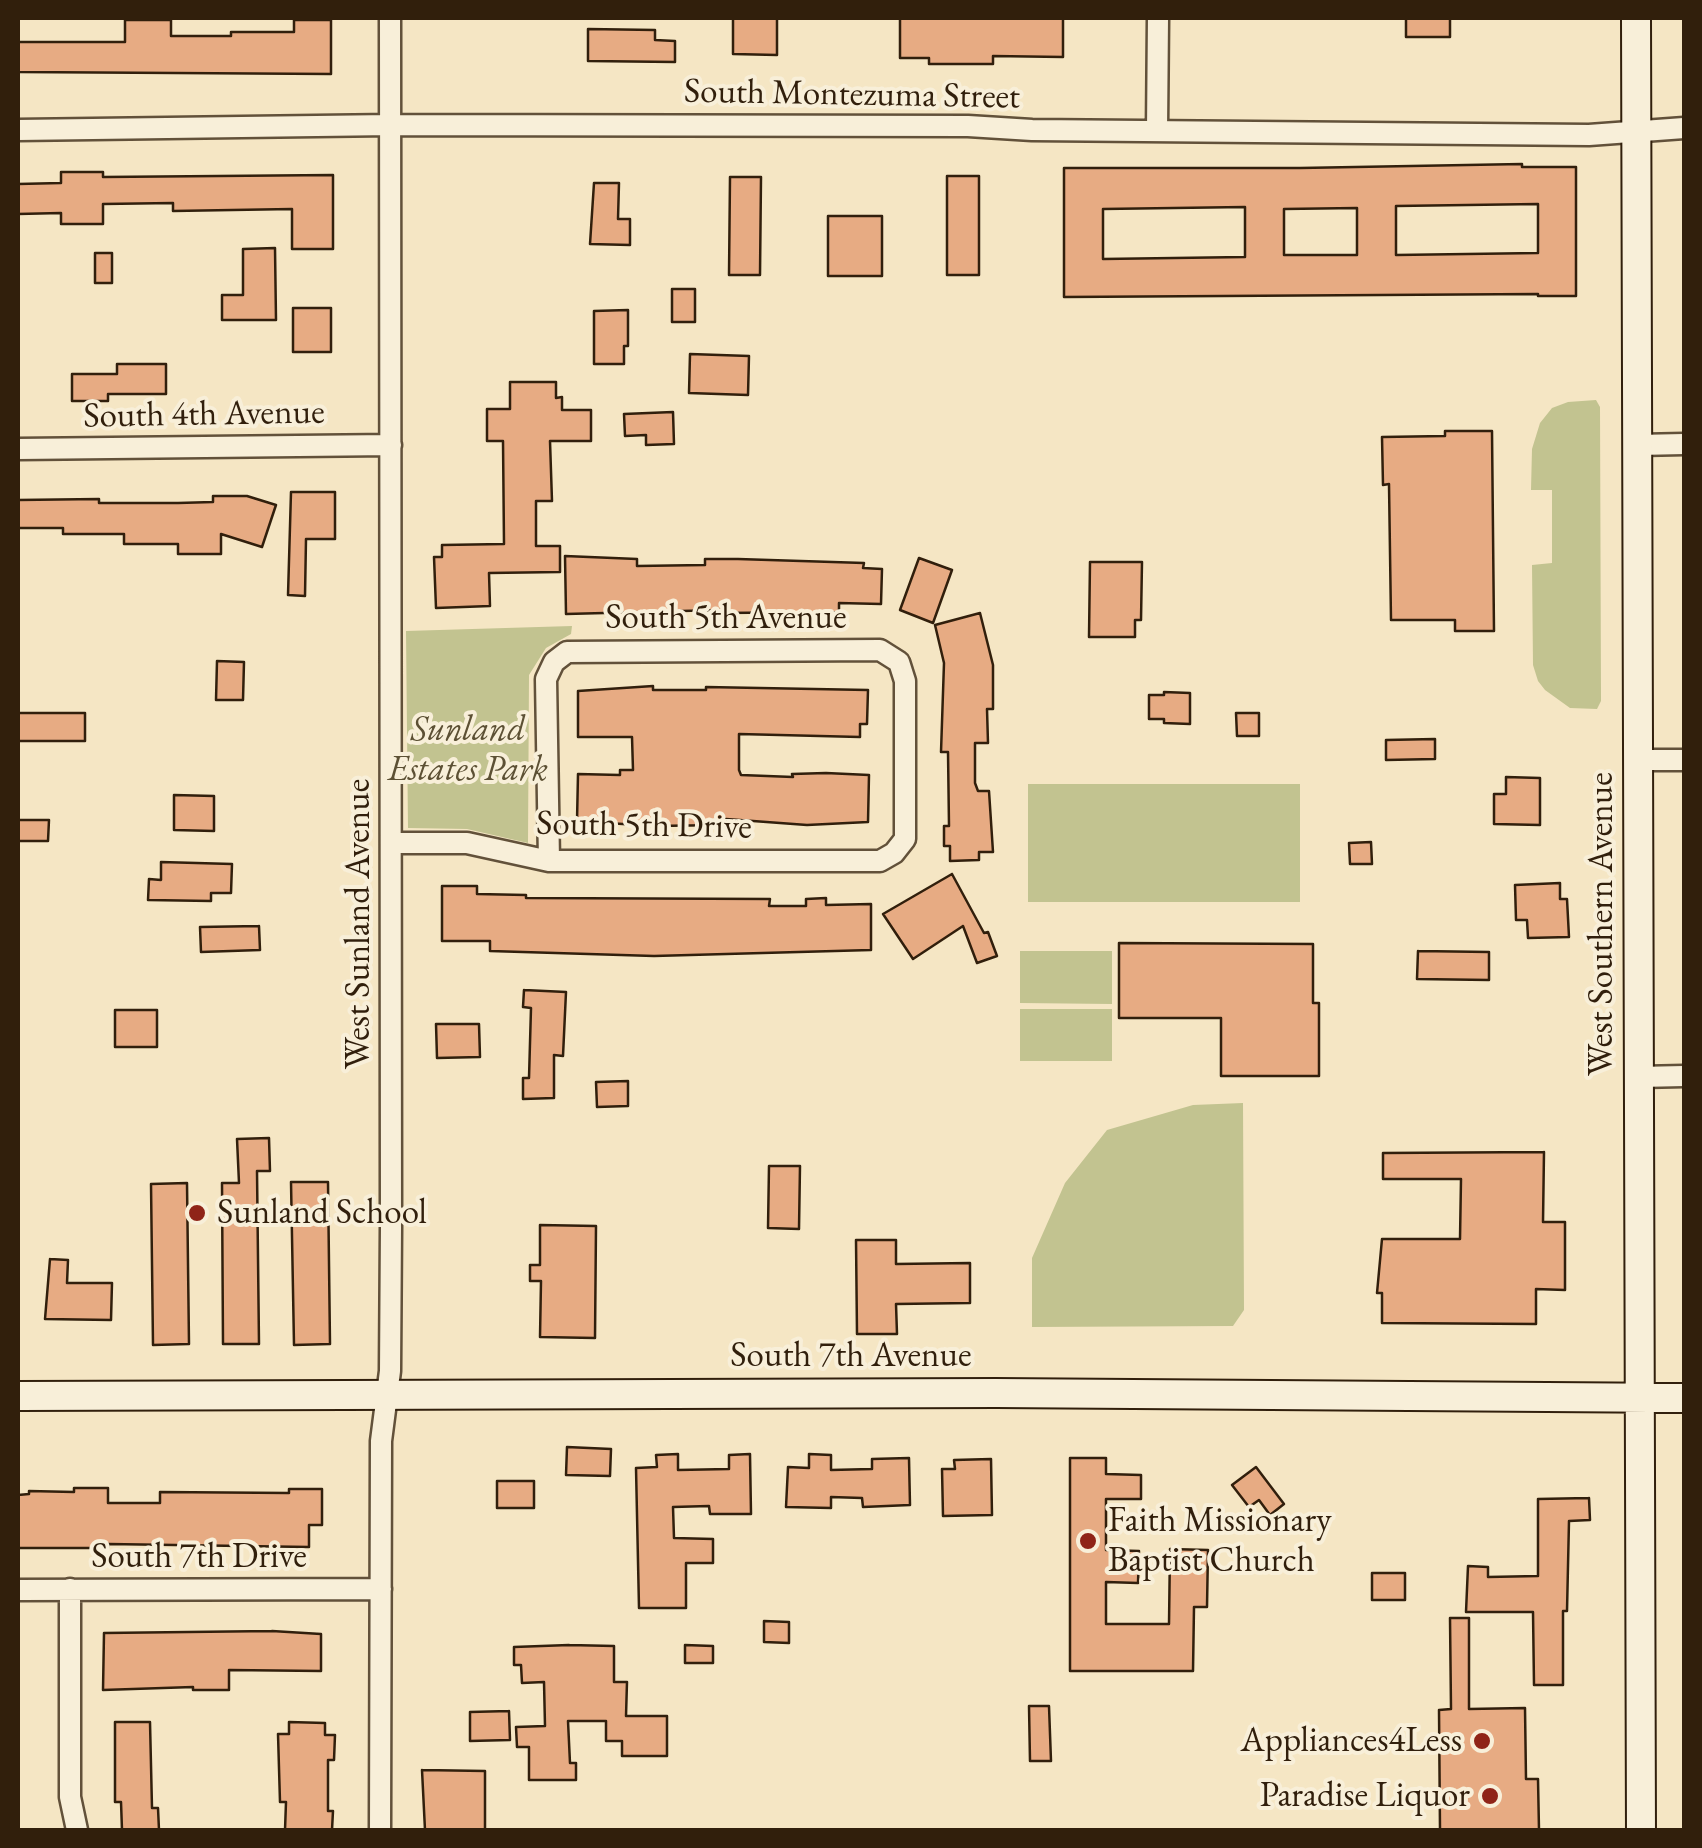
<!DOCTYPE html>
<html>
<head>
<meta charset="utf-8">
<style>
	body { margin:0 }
	#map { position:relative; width:1702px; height:1848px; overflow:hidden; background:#f5e6c4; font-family:"EB Garamond",serif }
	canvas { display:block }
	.frame { position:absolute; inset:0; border:20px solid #311f0c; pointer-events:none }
</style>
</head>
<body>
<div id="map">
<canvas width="1702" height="1848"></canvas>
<div class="frame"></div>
</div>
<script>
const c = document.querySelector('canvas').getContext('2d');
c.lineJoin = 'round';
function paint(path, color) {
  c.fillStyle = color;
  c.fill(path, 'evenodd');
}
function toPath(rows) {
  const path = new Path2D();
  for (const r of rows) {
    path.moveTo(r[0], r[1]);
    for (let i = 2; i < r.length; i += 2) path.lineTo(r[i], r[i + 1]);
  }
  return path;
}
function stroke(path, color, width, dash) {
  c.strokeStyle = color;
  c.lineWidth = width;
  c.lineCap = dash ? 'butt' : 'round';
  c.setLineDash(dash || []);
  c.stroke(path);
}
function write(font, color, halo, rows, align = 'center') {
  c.font = font + ' "EB Garamond",serif';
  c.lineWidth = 8;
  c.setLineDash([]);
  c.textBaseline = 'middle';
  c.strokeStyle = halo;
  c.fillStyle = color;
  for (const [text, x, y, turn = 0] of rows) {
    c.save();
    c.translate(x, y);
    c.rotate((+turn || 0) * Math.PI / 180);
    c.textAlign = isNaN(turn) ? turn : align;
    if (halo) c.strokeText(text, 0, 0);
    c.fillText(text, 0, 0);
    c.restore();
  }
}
const green = toPath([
	[1596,400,1600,407,1601,701,1597,709,1570,708,1545,690,1538,681,1533,665,1532,565,1552,563,1552,490,1531,490,1532,449,1540,423,1552,408,1568,402],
	[572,626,571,634,546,648,529,675,528,843,467,829,408,828,406,631],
	[1028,784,1300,784,1300,902,1028,902],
	[1020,951,1112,951,1112,1004,1020,1003],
	[1020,1009,1112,1009,1112,1061,1020,1061],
	[1243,1103,1244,1310,1233,1326,1032,1327,1032,1258,1065,1183,1107,1130,1193,1105]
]);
const building = toPath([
	[733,18,777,18,777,55,733,54,733,18],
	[900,18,1063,18,1063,57,993,56,993,64,929,64,929,58,900,58,900,18],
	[1406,18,1450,18,1450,37,1406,37,1406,18],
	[125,20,171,20,171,36,231,36,231,32,294,32,294,20,331,20,331,74,18,72,18,42,125,42,125,20],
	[588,29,655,30,655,40,675,41,675,62,588,61,588,29],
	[1522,164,1522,167,1576,167,1576,296,1538,296,1538,294,1064,297,1064,168,1300,168,1522,164],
	[1538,204,1538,253,1396,255,1396,206,1538,204],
	[1245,207,1245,257,1103,259,1103,209,1245,207],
	[1357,208,1357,255,1284,255,1284,209,1357,208],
	[61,172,103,172,103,177,333,175,333,249,292,249,292,209,173,211,173,203,103,204,103,224,61,224,61,213,18,214,18,184,61,183,61,172],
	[947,176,979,176,979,275,947,275,947,176],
	[730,177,761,177,760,275,729,275,730,177],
	[594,183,619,183,618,219,630,219,630,245,590,244,594,183],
	[828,216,882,216,882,276,828,276,828,216],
	[275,248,276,320,222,320,222,295,243,295,243,249,275,248],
	[95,253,112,253,112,283,95,283,95,253],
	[672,289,695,289,695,322,672,322,672,289],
	[293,308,331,308,331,352,293,352,293,308],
	[628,310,628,346,624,346,624,364,594,364,594,311,628,310],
	[690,354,749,356,748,395,689,393,690,354],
	[117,364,166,364,166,394,108,394,108,401,72,401,72,374,117,374,117,364],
	[510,382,556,382,556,398,562,397,562,410,591,410,591,441,550,441,552,501,536,501,536,546,560,546,560,572,489,573,490,606,436,608,434,557,442,557,442,545,504,544,503,441,487,441,487,409,510,409,510,382],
	[673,412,674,444,646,445,646,435,625,436,624,414,673,412],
	[1445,431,1492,431,1494,631,1455,631,1455,620,1391,620,1389,484,1383,485,1382,437,1445,436,1445,431],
	[291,492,335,492,335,539,306,539,305,596,288,595,291,492],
	[213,496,247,496,276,505,262,547,221,534,221,554,178,554,178,544,124,544,124,534,63,534,63,528,18,528,18,500,99,499,99,503,178,503,213,502,213,496],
	[565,556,637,559,637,566,705,565,705,559,738,559,864,563,863,568,882,569,881,604,839,603,839,612,720,613,720,610,566,614,565,556],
	[919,558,952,570,933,623,900,610,919,558],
	[1090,562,1142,562,1141,620,1135,620,1135,637,1089,637,1090,562],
	[980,613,993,665,993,709,987,709,988,743,975,743,975,783,978,791,989,791,993,852,979,852,979,860,950,861,950,846,944,846,944,826,949,826,948,752,941,752,944,663,935,625,980,613],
	[217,661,244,662,243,700,216,700,217,661],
	[653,686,653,690,706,690,706,687,868,690,867,724,860,724,860,737,739,734,739,770,741,775,793,777,792,774,826,773,869,775,868,822,807,825,726,819,725,825,653,826,577,821,578,774,620,775,620,770,633,770,632,737,578,737,578,691,653,686],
	[1164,692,1190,693,1190,724,1164,723,1164,719,1149,719,1149,695,1164,695,1164,692],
	[18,713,85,713,85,741,18,741,18,713],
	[1236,713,1259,713,1259,736,1237,736,1236,713],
	[1435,739,1435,759,1386,760,1386,740,1435,739],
	[1506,777,1540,778,1540,825,1494,824,1494,794,1506,794,1506,777],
	[174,795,214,796,214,831,174,830,174,795],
	[18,820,49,820,48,841,18,841,18,820],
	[1371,842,1372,864,1350,864,1349,843,1371,842],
	[161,862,232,864,231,893,211,893,211,901,148,900,149,879,161,880,161,862],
	[952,874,984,933,988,932,997,956,977,963,963,926,913,959,883,914,952,874],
	[1560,883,1560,899,1567,899,1569,937,1528,938,1527,920,1516,920,1515,885,1560,883],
	[442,886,477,886,477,894,526,895,526,898,770,899,769,906,806,906,806,899,826,898,826,905,871,904,871,950,654,956,490,951,490,941,442,941,442,886],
	[259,926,260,950,201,952,200,927,259,926],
	[1119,943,1313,944,1313,1003,1319,1003,1319,1076,1221,1076,1221,1018,1119,1018,1119,943],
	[1418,951,1489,952,1489,980,1417,979,1418,951],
	[524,990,566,992,563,1056,554,1055,554,1098,523,1099,523,1078,529,1078,531,1008,523,1007,524,990],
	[115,1010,157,1010,157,1047,115,1047,115,1010],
	[436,1024,479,1024,480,1057,437,1058,436,1024],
	[628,1081,628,1106,597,1107,596,1082,628,1081],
	[269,1138,270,1171,257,1171,259,1344,223,1344,222,1183,239,1183,237,1139,269,1138],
	[1544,1152,1543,1222,1565,1222,1565,1290,1536,1289,1536,1324,1382,1323,1382,1293,1377,1293,1382,1239,1460,1239,1461,1179,1383,1179,1383,1153,1544,1152],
	[769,1166,800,1166,799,1229,768,1228,769,1166],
	[291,1182,328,1182,330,1344,294,1345,291,1182],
	[187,1183,189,1344,153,1345,151,1184,187,1183],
	[540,1225,596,1226,595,1338,540,1337,541,1281,530,1281,530,1265,540,1265,540,1225],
	[856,1240,896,1240,896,1264,970,1263,970,1303,896,1304,897,1334,857,1334,856,1240],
	[50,1259,68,1260,67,1283,112,1283,111,1320,45,1319,50,1259],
	[567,1447,611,1449,610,1476,566,1475,567,1447],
	[678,1454,678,1470,729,1469,729,1455,750,1454,751,1514,710,1514,709,1506,673,1507,674,1538,713,1539,713,1563,686,1563,686,1608,639,1608,636,1468,657,1467,656,1455,678,1454],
	[809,1454,831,1455,831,1470,872,1469,872,1459,909,1458,910,1505,863,1507,862,1498,831,1497,831,1508,786,1507,788,1467,809,1468,809,1454],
	[1070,1458,1106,1458,1106,1474,1141,1475,1141,1499,1106,1499,1106,1550,1139,1551,1138,1583,1106,1582,1106,1624,1169,1624,1170,1549,1208,1550,1207,1607,1194,1607,1193,1671,1070,1671,1070,1458],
	[991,1459,992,1515,943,1516,942,1469,955,1469,954,1460,991,1459],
	[1256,1467,1284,1504,1270,1515,1259,1500,1249,1507,1232,1485,1256,1467],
	[497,1481,534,1481,534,1508,497,1508,497,1481],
	[74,1488,108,1488,108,1503,160,1503,160,1492,289,1493,289,1489,322,1489,322,1525,309,1525,309,1547,108,1544,108,1548,18,1548,18,1495,29,1494,29,1491,74,1492,74,1488],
	[1589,1498,1590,1520,1569,1521,1567,1611,1563,1611,1563,1685,1534,1685,1533,1612,1466,1612,1468,1566,1488,1567,1488,1577,1538,1576,1538,1499,1589,1498],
	[1372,1573,1405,1573,1405,1600,1372,1600,1372,1573],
	[1450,1618,1469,1618,1469,1709,1525,1708,1526,1779,1538,1779,1539,1830,1440,1830,1439,1710,1451,1709,1450,1618],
	[764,1621,789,1622,789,1643,764,1642,764,1621],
	[272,1631,321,1634,321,1671,229,1670,229,1690,193,1690,193,1687,103,1690,104,1633,272,1631],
	[569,1645,614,1646,614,1682,627,1682,626,1716,667,1716,667,1756,622,1756,622,1741,606,1741,606,1721,568,1721,570,1763,576,1763,576,1780,529,1780,529,1747,517,1747,516,1727,545,1726,544,1682,522,1683,521,1665,514,1665,514,1647,569,1645],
	[685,1645,713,1646,713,1663,685,1663,685,1645],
	[1029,1706,1049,1706,1051,1761,1030,1761,1029,1706],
	[509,1711,510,1740,470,1741,470,1712,509,1711],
	[115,1722,150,1722,152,1808,158,1808,159,1830,122,1830,121,1802,115,1802,115,1722],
	[289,1722,325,1723,325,1735,335,1735,334,1760,328,1760,328,1811,333,1811,332,1830,285,1830,286,1802,280,1802,278,1734,289,1734,289,1722],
	[422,1770,485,1771,485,1830,425,1830,422,1770]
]);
const street = toPath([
	[18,130,391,125,968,126,1032,130,1589,135,1684,128],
	[1157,130,1158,18],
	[1638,445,1684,444],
	[18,449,391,445],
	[1639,760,1684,760],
	[391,843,467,843,549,861,880,861,894,853,905,839,905,681,899,662,880,650,567,652,554,662,546,679,549,861],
	[1639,1077,1684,1076],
	[70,1589,70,1797,77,1830],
	[18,1590,381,1589],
	[380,1830,381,1441,390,1371,391,1227,390,18]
]);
const secondary = toPath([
	[1636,18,1641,1830],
	[18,1396,996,1393,1684,1398]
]);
const markers = [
	[197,1213,10,"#8f2418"],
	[1088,1541,10,"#8f2418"],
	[1482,1741,10,"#8f2418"],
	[1490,1796,10,"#8f2418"]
];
const streetNames = [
	["South Montezuma Street",852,95,1],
	["South 4th Avenue",204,415,-1],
	["South 5th Avenue",726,618],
	["South 5th Drive",644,826,1],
	["West Sunland Avenue",359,924,-90],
	["West Southern Avenue",1602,924,-90],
	["South 7th Avenue",851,1356],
	["South 7th Drive",199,1557]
];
const parkNames = [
	["Sunland",468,730],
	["Estates Park",468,770]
];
const poiNames = [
	["Sunland School",217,1213],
	["Faith Missionary",1108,1521],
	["Baptist Church",1108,1561],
	["Appliances4Less",1462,1741,"right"],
	["Paradise Liquor",1470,1796,"right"]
];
paint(green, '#c2c390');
paint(building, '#e7ab83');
stroke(building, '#311f0c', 2.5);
stroke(street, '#62513a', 25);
stroke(secondary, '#311f0c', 32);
stroke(street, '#f8efd9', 20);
stroke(secondary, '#f8efd9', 28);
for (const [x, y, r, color] of markers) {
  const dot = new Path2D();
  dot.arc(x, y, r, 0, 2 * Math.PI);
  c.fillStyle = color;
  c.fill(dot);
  stroke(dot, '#f8efd9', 4);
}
write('35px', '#311f0c', '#f8efd9', streetNames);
write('italic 35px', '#5c5034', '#f8efd9', parkNames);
write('35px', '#311f0c', '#f8efd9', poiNames, 'left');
</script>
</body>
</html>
